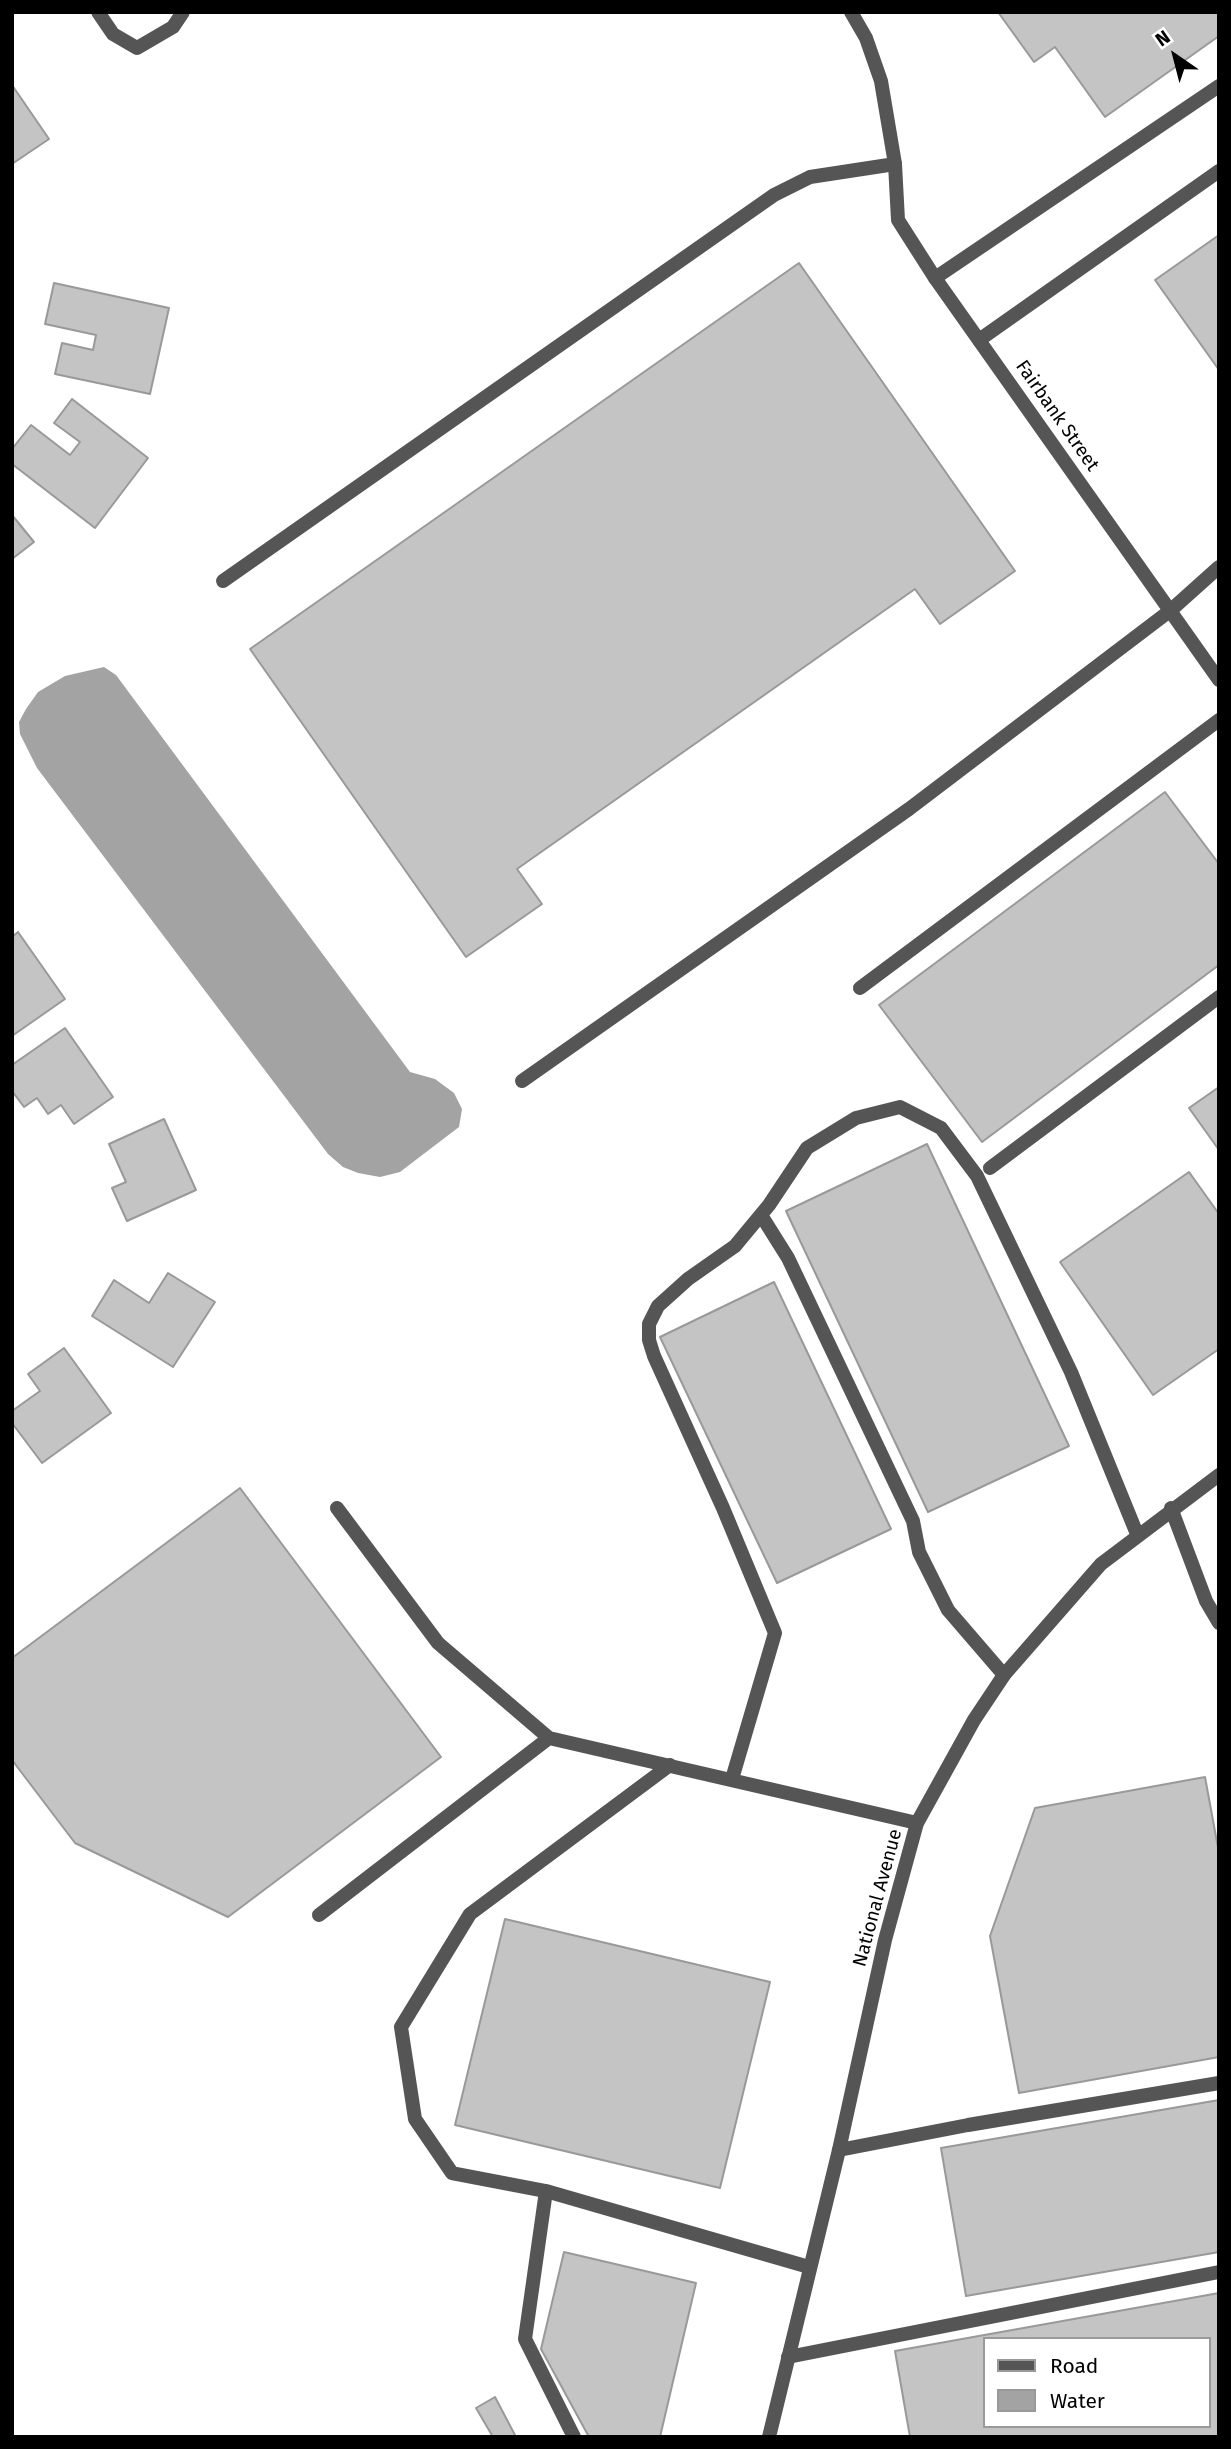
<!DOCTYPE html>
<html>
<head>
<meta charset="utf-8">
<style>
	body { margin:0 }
	#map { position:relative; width:1231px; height:2449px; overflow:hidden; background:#fff; font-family:"Fira Sans",sans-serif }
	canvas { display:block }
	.frame { position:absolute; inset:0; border:14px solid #000; pointer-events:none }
	.legend { position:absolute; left:983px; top:2337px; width:228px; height:91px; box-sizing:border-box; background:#fff; border:2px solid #999; margin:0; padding:9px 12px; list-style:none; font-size:21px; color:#000 }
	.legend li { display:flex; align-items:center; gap:14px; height:35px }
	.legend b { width:35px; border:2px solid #999 }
	.north { position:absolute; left:1140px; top:21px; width:70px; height:70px; -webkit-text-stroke:5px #fff; paint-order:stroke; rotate:325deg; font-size:19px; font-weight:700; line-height:28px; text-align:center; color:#000 }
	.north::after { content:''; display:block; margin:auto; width:24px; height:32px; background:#000; clip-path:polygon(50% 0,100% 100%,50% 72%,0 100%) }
</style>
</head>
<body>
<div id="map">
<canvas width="1231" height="2449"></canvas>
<div class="frame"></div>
<ul class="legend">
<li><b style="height:9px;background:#555"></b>Road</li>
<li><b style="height:19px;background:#a3a3a3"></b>Water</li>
</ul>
<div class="north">N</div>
</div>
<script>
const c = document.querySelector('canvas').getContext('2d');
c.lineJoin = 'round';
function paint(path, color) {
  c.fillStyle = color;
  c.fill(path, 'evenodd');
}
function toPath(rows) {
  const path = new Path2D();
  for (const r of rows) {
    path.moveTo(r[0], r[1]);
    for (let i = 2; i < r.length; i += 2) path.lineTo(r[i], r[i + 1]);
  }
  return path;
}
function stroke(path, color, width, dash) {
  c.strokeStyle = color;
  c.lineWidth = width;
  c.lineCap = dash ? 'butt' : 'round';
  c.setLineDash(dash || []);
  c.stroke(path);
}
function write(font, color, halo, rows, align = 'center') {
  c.font = font + ' "Fira Sans",sans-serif';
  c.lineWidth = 7;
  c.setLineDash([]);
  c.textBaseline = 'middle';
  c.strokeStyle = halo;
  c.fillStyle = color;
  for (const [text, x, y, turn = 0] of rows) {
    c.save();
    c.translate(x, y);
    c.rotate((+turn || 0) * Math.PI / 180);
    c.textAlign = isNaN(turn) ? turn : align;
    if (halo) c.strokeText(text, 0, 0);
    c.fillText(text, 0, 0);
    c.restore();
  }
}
const water = toPath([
	[104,667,116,675,410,1072,435,1079,454,1093,462,1109,459,1127,400,1172,380,1177,358,1173,343,1167,328,1154,37,768,20,734,19,722,26,709,38,692,65,676]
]);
const building = toPath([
	[998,12,1219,12,1219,36,1105,117,1055,47,1034,62,998,12],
	[12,85,49,139,12,164,12,85],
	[1219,235,1219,370,1155,280,1219,235],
	[799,263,1015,571,940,624,915,589,517,869,542,904,466,957,250,649,799,263],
	[54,283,169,308,150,394,55,374,62,343,93,350,96,335,45,324,54,283],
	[72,399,148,458,95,528,12,464,12,449,31,425,70,455,80,442,54,423,72,399],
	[12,515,34,542,12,559,12,515],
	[1165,792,1219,864,1219,965,982,1142,879,1005,1165,792],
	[18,932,65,999,12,1036,12,937,18,932],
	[65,1028,113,1097,74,1124,61,1105,48,1114,37,1098,24,1107,12,1091,12,1065,65,1028],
	[1219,1087,1219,1150,1189,1108,1219,1087],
	[164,1119,196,1190,127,1221,112,1188,126,1182,109,1144,164,1119],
	[927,1144,1069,1446,928,1512,786,1211,927,1144],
	[1189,1172,1219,1214,1219,1349,1153,1395,1060,1262,1189,1172],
	[168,1273,215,1302,173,1367,92,1316,114,1280,149,1303,168,1273],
	[774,1282,891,1529,777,1583,660,1337,774,1282],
	[64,1348,111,1413,42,1463,12,1423,12,1411,40,1391,28,1374,64,1348],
	[240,1488,441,1757,228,1917,75,1843,12,1760,12,1658,240,1488],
	[1205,1777,1219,1853,1219,2057,1019,2093,990,1936,1035,1808,1205,1777],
	[505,1919,770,1982,720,2188,455,2125,505,1919],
	[1219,2100,1219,2252,966,2296,941,2148,1219,2100],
	[564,2252,696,2283,660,2437,589,2437,541,2349,564,2252],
	[1219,2293,1219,2437,910,2437,895,2351,1219,2293],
	[984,2339,1208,2339,1208,2426,984,2426,984,2339],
	[495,2397,516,2437,493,2437,476,2408,495,2397]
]);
const service = toPath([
	[98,12,113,34,137,48,173,27,183,12],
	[935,278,1219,86],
	[979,340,1219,171],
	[223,581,774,195,810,177,895,164,881,81,866,38,851,12],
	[860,988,1219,720],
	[522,1081,909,809,1171,610,1219,567],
	[990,1168,1219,997],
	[761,1215,788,1258,913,1521,919,1552,948,1610,1004,1675],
	[337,1508,438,1643,549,1738,917,1823],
	[1171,1508,1206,1601,1219,1623],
	[670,1765,470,1914,401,2027,415,2119,452,2173,546,2191,809,2267],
	[732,1779,775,1633,723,1508,654,1356,649,1340,649,1324,658,1306,688,1279,735,1246,769,1205,807,1148,856,1118,900,1107,941,1128,977,1176,1071,1372,1137,1534],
	[319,1915,549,1738],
	[839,2150,968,2125,1219,2083],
	[546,2191,525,2339,574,2437],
	[788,2357,1219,2272]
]);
const minor = toPath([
	[895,164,898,220,935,278,1219,680],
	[769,2437,839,2150,885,1940,917,1823,974,1720,1004,1675,1101,1564,1219,1475]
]);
const streetNames = [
	["Fairbank Street",1057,416,55],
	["National Avenue",878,1898,-75]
];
paint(water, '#a3a3a3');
paint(building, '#c4c4c4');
stroke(building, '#999', 2);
stroke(service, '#555', 14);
stroke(minor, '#555', 14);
write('19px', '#000', '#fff', streetNames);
</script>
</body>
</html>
